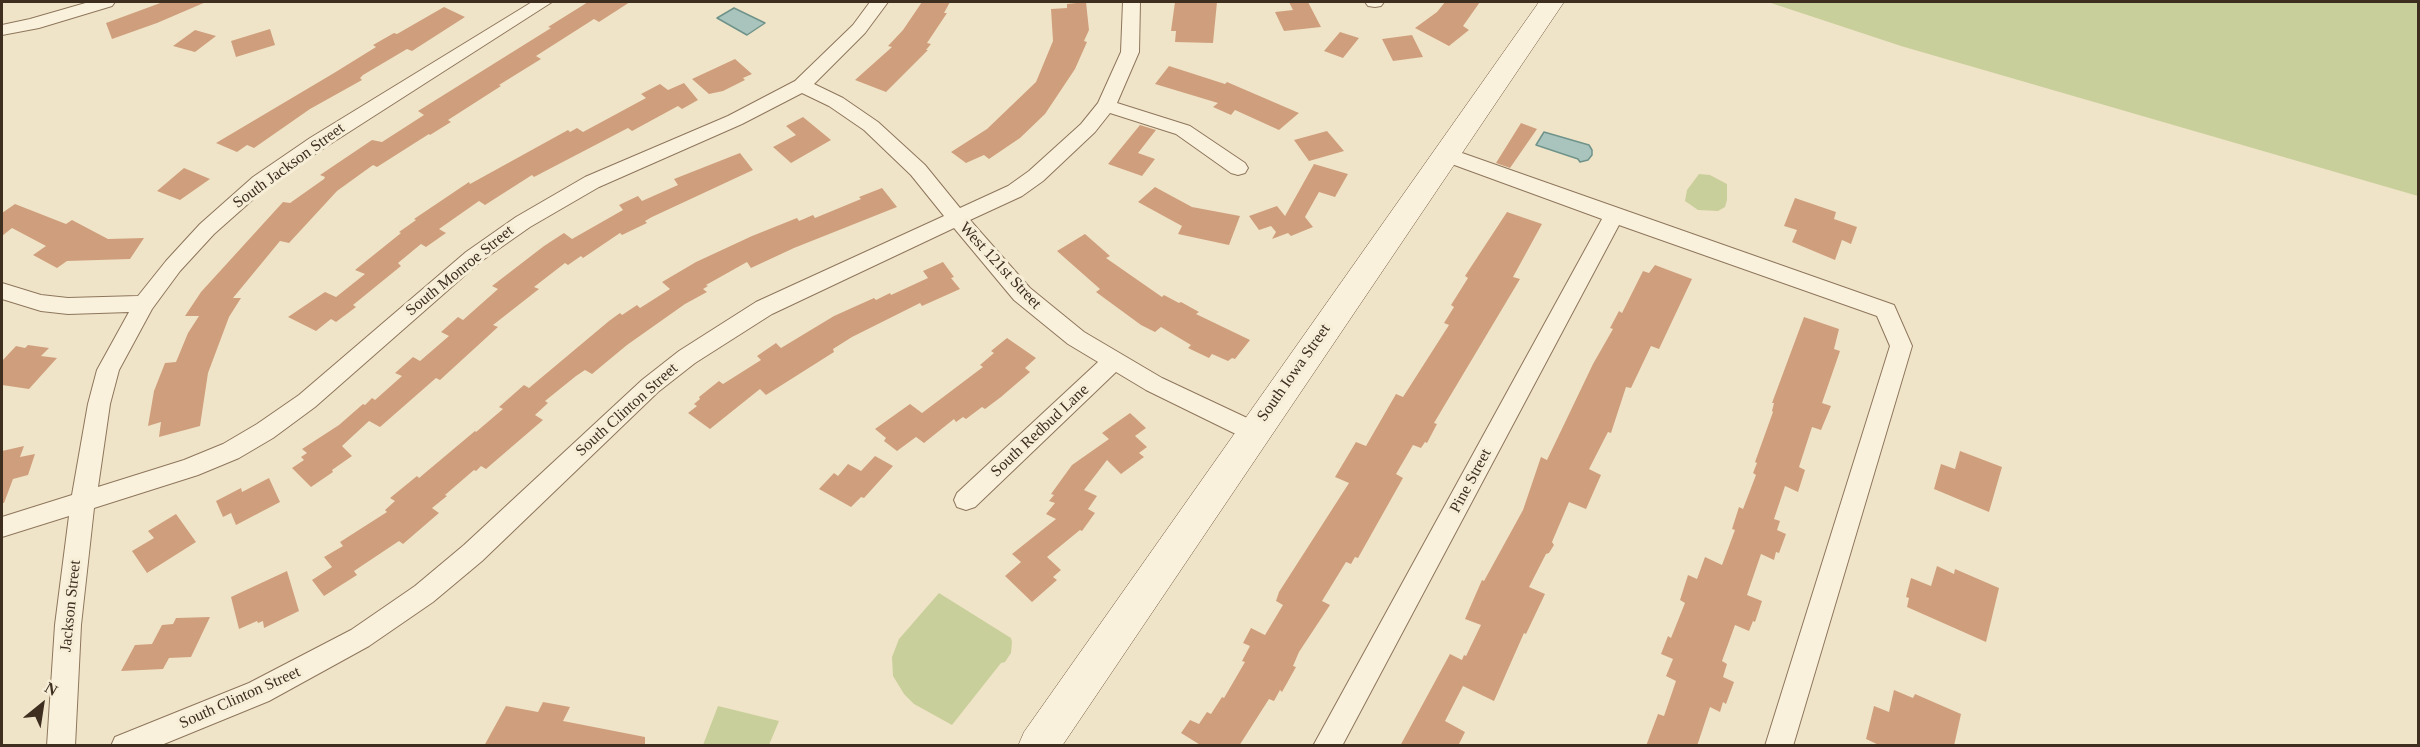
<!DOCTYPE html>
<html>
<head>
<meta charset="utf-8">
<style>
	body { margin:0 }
	#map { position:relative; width:2420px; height:747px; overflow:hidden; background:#f0e4c8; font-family:"Times New Roman",serif }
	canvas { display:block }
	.frame { position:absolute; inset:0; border:3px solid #3d2e20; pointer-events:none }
	.north { position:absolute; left:12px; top:675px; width:60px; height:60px; -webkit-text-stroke:4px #f7eed8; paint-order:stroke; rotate:30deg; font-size:16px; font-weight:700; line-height:24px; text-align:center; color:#3d2e20 }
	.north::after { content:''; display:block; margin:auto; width:21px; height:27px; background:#3d2e20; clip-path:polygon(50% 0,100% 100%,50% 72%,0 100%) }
</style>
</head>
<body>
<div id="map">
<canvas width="2420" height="747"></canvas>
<div class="frame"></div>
<div class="north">N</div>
</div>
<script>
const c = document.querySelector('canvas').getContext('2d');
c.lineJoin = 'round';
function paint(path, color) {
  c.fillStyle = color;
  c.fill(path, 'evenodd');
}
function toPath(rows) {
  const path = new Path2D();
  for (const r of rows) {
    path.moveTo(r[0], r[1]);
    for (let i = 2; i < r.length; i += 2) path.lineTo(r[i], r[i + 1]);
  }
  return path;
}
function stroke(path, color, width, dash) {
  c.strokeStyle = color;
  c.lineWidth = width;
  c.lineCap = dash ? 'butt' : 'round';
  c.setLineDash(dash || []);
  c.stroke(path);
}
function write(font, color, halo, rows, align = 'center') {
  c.font = font + ' "Times New Roman",serif';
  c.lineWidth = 6;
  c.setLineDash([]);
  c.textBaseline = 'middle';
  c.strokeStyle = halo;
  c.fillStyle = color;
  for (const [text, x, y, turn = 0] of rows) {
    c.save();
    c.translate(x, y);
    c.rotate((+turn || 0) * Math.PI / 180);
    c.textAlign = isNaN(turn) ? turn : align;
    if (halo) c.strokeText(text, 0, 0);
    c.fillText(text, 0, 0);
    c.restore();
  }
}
const green = toPath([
	[1768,2,2418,2,2418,196,1901,46],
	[1699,174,1710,175,1727,184,1727,200,1725,207,1718,211,1698,210,1685,201,1687,190],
	[939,593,1011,638,1012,642,1011,653,1005,662,1001,663,952,725,914,704,904,694,893,676,892,657,899,639],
	[718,706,779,721,769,745,703,745]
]);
const water = toPath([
	[734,8,765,23,747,35,717,18,734,8],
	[1544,132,1589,145,1592,150,1592,155,1588,160,1580,162,1578,159,1536,145,1544,132]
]);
const building = toPath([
	[163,2,206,2,157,23,112,39,106,23],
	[588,2,630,2,599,22,594,19,536,56,541,59,499,85,501,86,448,120,451,122,430,135,429,134,377,167,373,165,337,191,289,243,280,241,233,298,241,298,229,317,208,373,200,426,159,437,161,422,148,426,154,391,165,363,176,362,188,333,199,316,185,316,201,292,283,202,290,203,324,179,325,177,320,175,372,140,382,142,424,115,418,111,551,28,548,27],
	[922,2,950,2,944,13,947,13,927,43,931,44,926,50,928,50,886,92,855,80,892,47,888,46,903,30],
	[1086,2,1089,30,1084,41,1087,42,1075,69,1045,114,1020,138,989,159,984,155,966,163,951,152,987,129,1036,82,1053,41,1051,9,1067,8,1067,4],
	[1175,2,1217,2,1213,43,1175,42,1176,31,1171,31],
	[1289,2,1308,2,1321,27,1284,31,1275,12,1293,10],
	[1445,2,1480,2,1463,26,1469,30,1449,46,1415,28,1437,12],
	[444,7,465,17,412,51,407,49,363,75,360,78,362,80,310,109,254,148,247,145,237,152,216,143,334,73,376,47,373,45,394,33,397,34],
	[270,29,275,45,236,57,231,41],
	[195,30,216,36,195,52,173,46],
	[1340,32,1359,38,1343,58,1324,51],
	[1412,35,1423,57,1393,61,1382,39],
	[735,59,752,74,743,78,745,80,723,91,709,94,692,79],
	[1169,66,1225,84,1227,82,1299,113,1279,130,1235,110,1231,115,1213,107,1218,103,1155,84],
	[684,83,698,100,682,109,678,106,632,131,628,128,534,177,532,175,485,205,479,201,439,229,446,233,426,247,421,244,398,263,401,266,353,305,356,307,336,322,331,319,316,331,288,317,325,292,336,297,365,274,355,270,401,233,399,232,416,220,414,219,469,182,470,184,568,130,570,132,577,128,583,132,646,98,641,94,660,84,668,90],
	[803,117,831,140,791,163,773,147,796,135,786,126],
	[1521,123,1537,129,1510,168,1496,163],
	[1140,125,1156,130,1138,153,1155,159,1142,176,1108,164],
	[1327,131,1344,151,1309,161,1294,140],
	[740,153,753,170,652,217,645,221,647,223,622,235,620,233,583,258,581,256,568,265,565,263,534,287,539,289,493,325,498,327,440,380,436,378,380,427,369,421,342,446,352,456,332,470,333,472,311,487,292,468,304,460,301,457,307,453,302,449,339,425,363,404,365,405,372,398,375,400,402,376,395,373,413,357,420,361,449,336,441,332,458,317,463,320,498,289,492,286,544,246,564,233,572,239,623,210,619,205,638,196,642,201,678,185,674,179],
	[1314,164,1348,174,1335,197,1319,192,1305,217,1313,227,1291,236,1288,233,1272,239,1276,232,1271,226,1259,230,1249,216,1277,206,1285,216],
	[184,168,210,179,180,200,157,191],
	[1155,187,1192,207,1240,216,1229,245,1178,234,1182,226,1138,202],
	[882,188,897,207,794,248,751,268,747,262,706,285,708,286,703,289,707,292,685,304,627,345,592,374,585,370,576,376,545,401,548,403,535,415,543,420,486,469,481,466,476,471,474,470,445,495,447,496,432,508,439,513,403,544,399,541,354,571,357,575,324,596,312,580,332,567,324,557,343,546,340,542,387,512,385,510,395,501,390,498,417,476,419,478,475,431,476,432,503,409,499,407,524,385,529,388,609,321,620,313,622,315,637,305,640,308,670,289,662,282,696,262,752,236,797,218,799,221,813,215,815,218,861,199,859,197],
	[1795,198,1836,212,1834,219,1857,227,1851,244,1842,240,1835,260,1792,242,1797,230,1784,226],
	[15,204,66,224,72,220,108,239,144,238,130,259,67,261,57,268,33,255,46,246,12,228,2,236,2,213],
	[1507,212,1542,224,1513,277,1520,279,1434,423,1437,424,1427,443,1425,442,1421,448,1413,445,1396,474,1403,478,1358,558,1355,557,1351,564,1346,562,1322,601,1330,605,1299,652,1293,666,1296,667,1282,692,1280,690,1274,701,1269,699,1239,746,1202,746,1181,733,1190,720,1199,724,1207,712,1211,714,1222,697,1224,698,1245,662,1242,661,1250,646,1243,643,1251,628,1265,635,1283,605,1276,601,1279,592,1349,483,1335,477,1356,442,1366,446,1396,394,1403,397,1449,325,1444,323,1454,307,1451,305,1468,278,1465,276],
	[1085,234,1110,256,1106,258,1162,297,1164,295,1179,303,1181,302,1199,312,1196,314,1250,340,1235,359,1232,358,1228,361,1212,354,1209,358,1188,348,1191,345,1161,327,1155,332,1141,325,1096,292,1100,289,1057,251],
	[943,262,954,277,951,278,960,289,922,306,920,303,852,337,833,349,834,352,766,395,760,389,710,429,688,413,697,406,694,404,700,399,699,397,719,381,723,384,761,360,757,356,776,343,781,348,834,316,874,298,876,300,890,293,891,295,928,278,923,271],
	[1655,265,1692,279,1659,349,1651,346,1631,388,1626,387,1611,433,1608,432,1589,469,1601,475,1586,509,1569,502,1552,542,1554,545,1549,553,1546,554,1529,587,1545,594,1526,634,1524,633,1494,701,1463,686,1445,721,1465,732,1458,746,1400,746,1450,654,1462,660,1464,655,1466,656,1481,625,1465,619,1482,580,1484,581,1523,510,1541,457,1547,460,1593,364,1613,329,1610,328,1619,311,1622,313,1643,271,1649,273],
	[1804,317,1839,329,1834,349,1840,351,1822,403,1831,406,1821,430,1812,427,1799,467,1805,470,1798,492,1785,486,1774,519,1780,521,1777,530,1786,534,1779,553,1776,552,1774,560,1761,554,1747,595,1762,601,1755,622,1753,621,1749,631,1735,625,1722,661,1727,664,1723,677,1734,682,1726,704,1723,702,1720,712,1710,707,1697,746,1646,746,1658,714,1664,716,1676,681,1666,676,1673,659,1661,654,1668,636,1671,638,1685,603,1680,600,1688,575,1697,579,1705,557,1722,565,1735,530,1732,529,1739,507,1743,509,1756,475,1753,473,1757,463,1755,462,1773,412,1772,411,1774,403,1772,403],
	[1007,338,1036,358,1025,368,1030,372,1001,397,985,409,982,407,966,419,963,417,956,422,954,419,924,443,916,437,897,451,884,441,886,438,875,429,910,404,922,413,983,367,980,365,994,353,991,351],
	[28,345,49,348,41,356,57,358,29,389,2,385,2,361,16,346,25,348],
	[1130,413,1146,428,1135,436,1147,447,1139,453,1144,457,1121,474,1107,460,1084,490,1097,496,1088,509,1095,513,1082,531,1080,530,1047,557,1061,570,1053,577,1057,580,1032,602,1005,576,1021,562,1012,554,1056,519,1046,514,1055,503,1049,501,1054,495,1051,494,1072,465,1109,439,1102,433],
	[24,446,20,457,35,454,28,475,13,479,4,503,2,503,2,451],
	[1960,451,2002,467,1989,512,1934,489,1941,464,1955,469],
	[875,456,893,466,864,498,861,497,851,507,819,489,834,473,838,476,848,464,861,471],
	[269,478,280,502,236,525,231,513,223,517,216,501,241,488,242,492],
	[176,514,196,542,147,573,132,551,154,538,148,531],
	[1937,566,1954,574,1955,569,1999,588,1986,642,1907,607,1909,598,1906,597,1911,578,1931,586],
	[287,571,299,611,264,628,263,621,258,623,257,621,239,629,231,597],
	[210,617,191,657,169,658,163,669,121,671,135,645,152,644,162,625,173,624,176,618],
	[1894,690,1913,698,1915,694,1961,714,1954,746,1881,746,1866,739,1874,706,1889,712],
	[543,702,570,707,563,721,645,737,645,746,484,746,506,706,538,712]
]);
const street = toPath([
	[89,2,115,2,112,6,39,28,2,35,2,25,30,19,89,2],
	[532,2,552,2,324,148,267,187,214,234,180,271,152,309,119,370,110,404,98,487,184,460,223,444,257,424,299,395,466,252,516,217,585,177,728,116,795,81,853,25,870,2,888,2,865,33,814,84,843,98,878,122,925,165,960,208,1008,186,1029,171,1081,124,1098,103,1121,52,1123,2,1140,2,1139,52,1117,103,1190,126,1245,163,1248,168,1245,173,1238,175,1231,173,1176,134,1110,113,1095,132,1043,181,1022,196,970,220,1030,288,1084,332,1162,378,1262,425,1266,432,1262,439,1254,441,1246,439,1146,390,1116,372,975,507,966,510,957,507,954,500,957,493,1098,362,1068,344,1014,300,954,228,772,314,695,363,658,392,482,561,433,602,369,646,269,701,159,746,111,746,115,737,249,683,351,630,415,586,464,545,642,380,679,351,756,302,944,216,911,175,864,130,829,106,802,93,742,124,599,187,530,227,480,262,315,407,273,438,239,458,198,475,94,508,81,625,75,746,47,746,55,625,69,516,2,537,2,517,72,495,88,404,97,370,129,312,68,314,41,311,2,299,2,283,41,295,68,298,138,296,166,261,200,224,253,177,310,138,532,2],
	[1365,2,1384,2,1381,6,1375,7,1368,6,1365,2],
	[1445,147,1894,305,1912,346,1793,746,1765,746,1890,346,1877,316,1619,225,1342,746,1313,746,1602,219,1438,159,1435,154,1438,149,1445,147]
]);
const secondary = toPath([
	[1539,2,1564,2,1062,746,1018,746,1024,732,1539,2]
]);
const streetNames = [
	["South Jackson Street",289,166,-36],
	["West 121st Street",1000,266,47],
	["South Monroe Street",460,271,-39],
	["South Iowa Street",1294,373,-55],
	["South Clinton Street",627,410,-42],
	["South Redbud Lane",1040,431,-43],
	["Pine Street",1471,481,-62],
	["Jackson Street",71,606,-84],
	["South Clinton Street",240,698,-24]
];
paint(green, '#c9cf9b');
paint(water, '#a9c4bc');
stroke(water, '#6f938a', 1.5);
paint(building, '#cf9f7d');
stroke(street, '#8d765c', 2);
stroke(secondary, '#6f573f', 1);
paint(street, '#faf1dc');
paint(secondary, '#faf1dc');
write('16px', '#3d2e20', '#f7eed8', streetNames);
</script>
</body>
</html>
